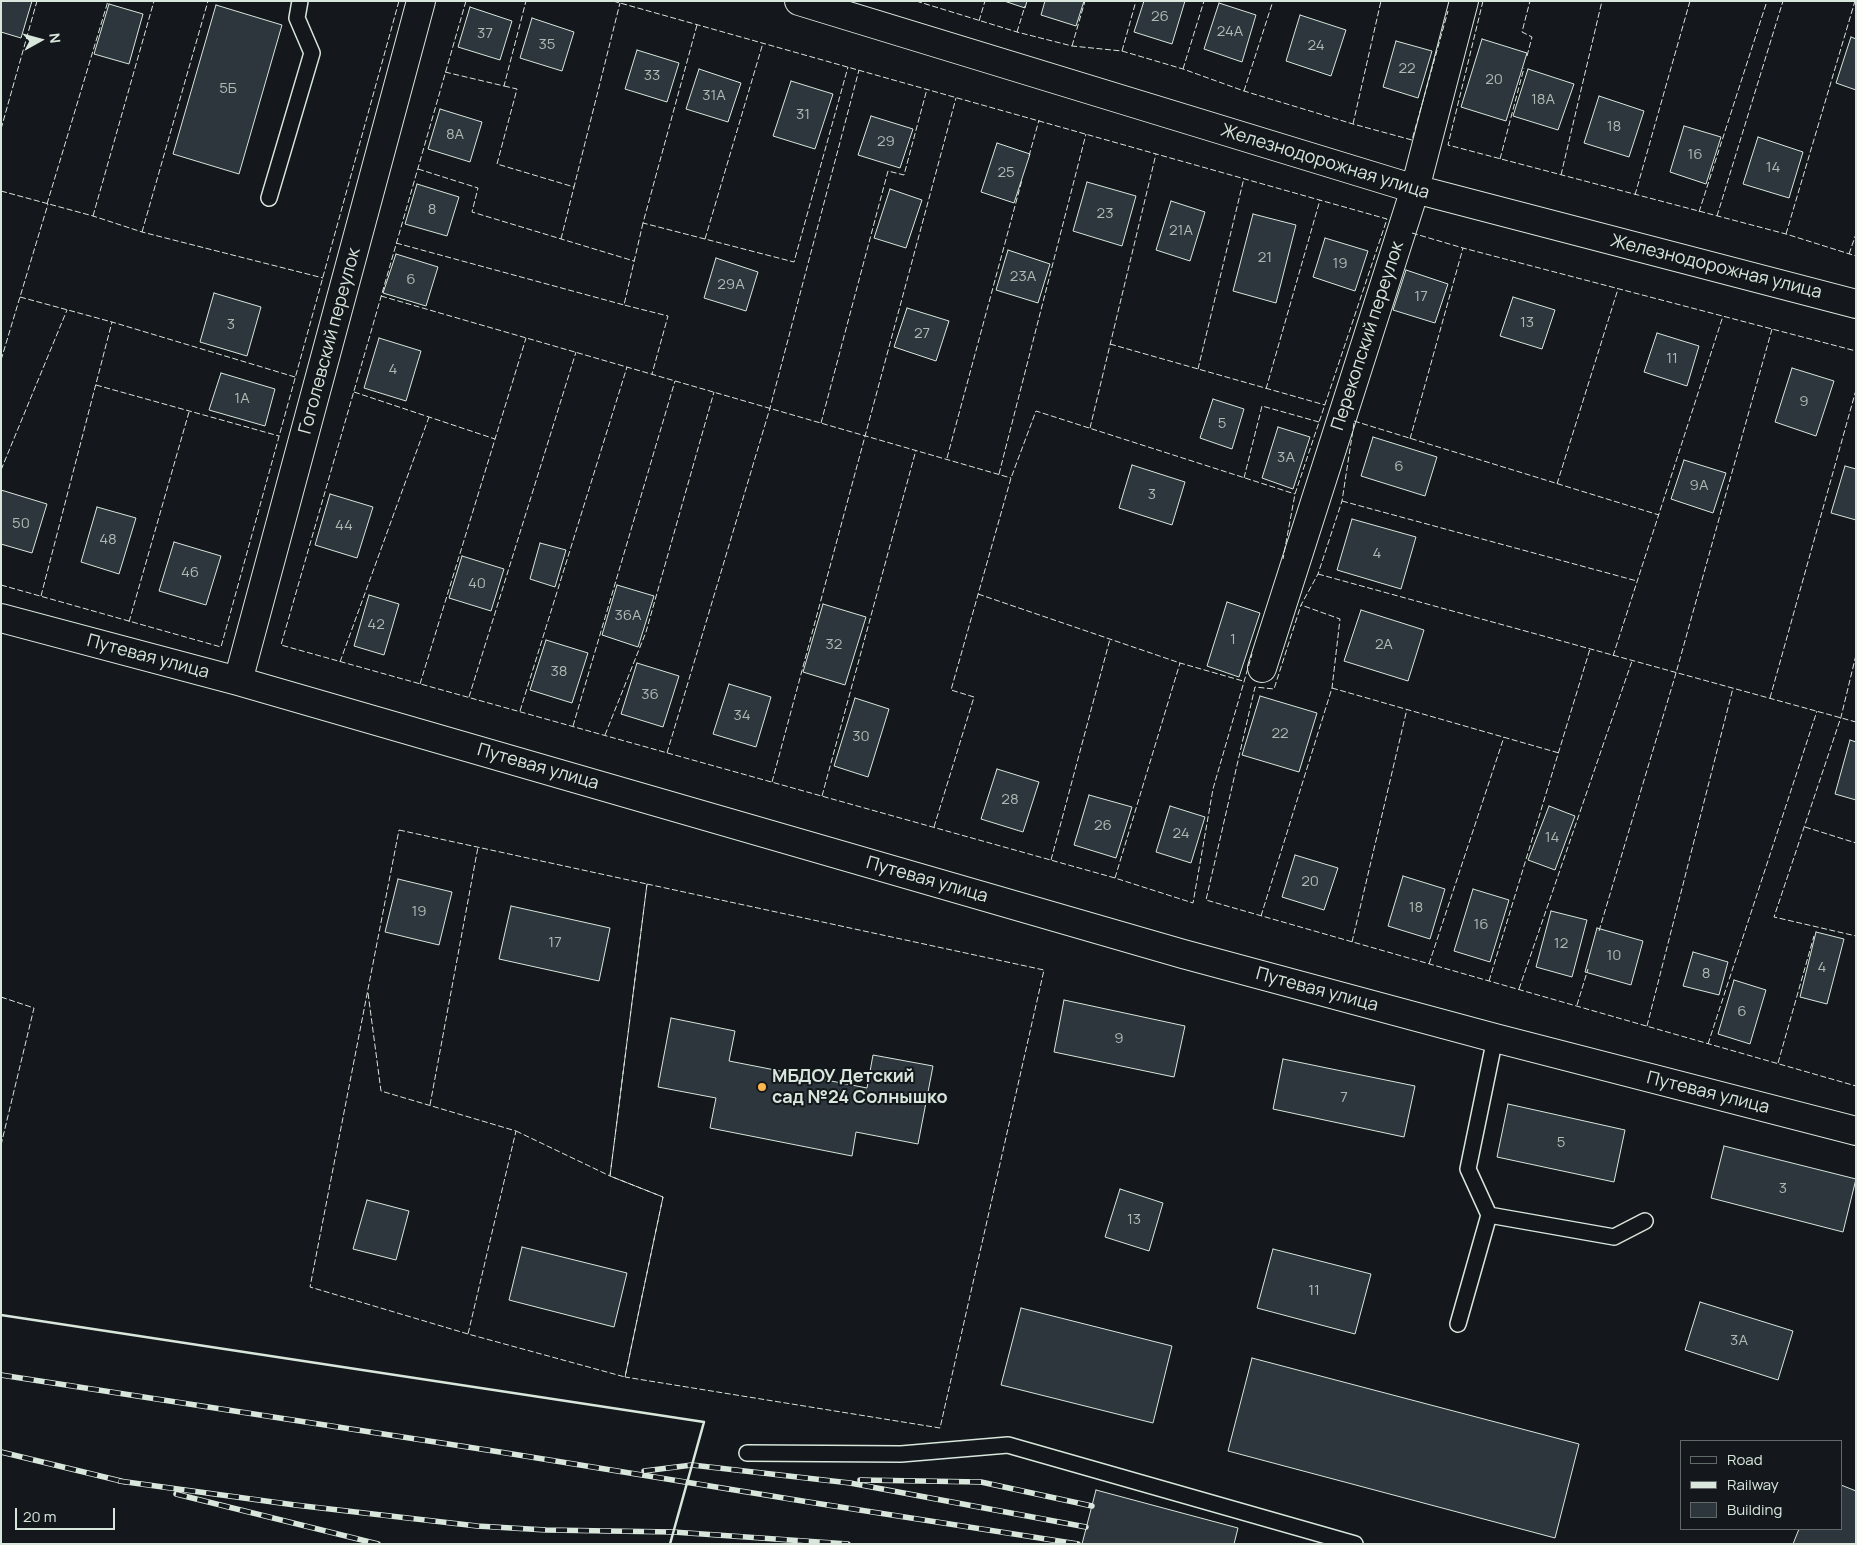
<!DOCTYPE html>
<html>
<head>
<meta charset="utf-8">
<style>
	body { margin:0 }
	#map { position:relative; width:1857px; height:1545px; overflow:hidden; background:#14181c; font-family:Manrope,sans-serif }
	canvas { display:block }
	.frame { position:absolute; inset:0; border:2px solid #d8e6dc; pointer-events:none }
	.legend { position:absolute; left:1680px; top:1440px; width:162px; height:90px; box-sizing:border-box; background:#14181c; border:1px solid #626a69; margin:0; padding:6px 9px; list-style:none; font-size:15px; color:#d8e6dc }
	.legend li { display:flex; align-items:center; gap:10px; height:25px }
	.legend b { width:25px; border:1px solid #626a69 }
	.north { position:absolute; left:15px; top:15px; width:50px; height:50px; -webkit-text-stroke:4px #14181c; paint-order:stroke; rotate:83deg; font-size:14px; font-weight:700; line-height:20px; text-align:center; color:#d8e6dc }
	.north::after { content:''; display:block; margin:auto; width:18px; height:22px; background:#d8e6dc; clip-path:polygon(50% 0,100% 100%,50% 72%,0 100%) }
	.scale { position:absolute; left:15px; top:1508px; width:100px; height:22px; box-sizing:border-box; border:2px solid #d8e6dc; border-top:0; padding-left:6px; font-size:15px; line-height:18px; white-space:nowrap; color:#d8e6dc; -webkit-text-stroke:4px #14181c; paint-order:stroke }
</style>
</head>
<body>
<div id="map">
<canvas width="1857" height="1545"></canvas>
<div class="frame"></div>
<ul class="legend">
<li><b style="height:6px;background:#14181c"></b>Road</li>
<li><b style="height:6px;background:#d8e6dc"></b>Railway</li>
<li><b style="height:14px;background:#2c363c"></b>Building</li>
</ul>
<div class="north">N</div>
<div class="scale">20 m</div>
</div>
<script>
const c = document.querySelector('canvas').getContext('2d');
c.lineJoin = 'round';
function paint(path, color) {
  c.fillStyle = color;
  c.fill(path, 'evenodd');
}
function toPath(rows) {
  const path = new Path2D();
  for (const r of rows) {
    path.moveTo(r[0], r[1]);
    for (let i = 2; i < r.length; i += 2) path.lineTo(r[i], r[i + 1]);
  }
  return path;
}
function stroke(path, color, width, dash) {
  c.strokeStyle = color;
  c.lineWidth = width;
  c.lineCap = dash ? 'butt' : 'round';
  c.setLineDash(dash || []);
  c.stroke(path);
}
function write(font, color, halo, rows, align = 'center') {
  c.font = font + ' Manrope,sans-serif';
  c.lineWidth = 4;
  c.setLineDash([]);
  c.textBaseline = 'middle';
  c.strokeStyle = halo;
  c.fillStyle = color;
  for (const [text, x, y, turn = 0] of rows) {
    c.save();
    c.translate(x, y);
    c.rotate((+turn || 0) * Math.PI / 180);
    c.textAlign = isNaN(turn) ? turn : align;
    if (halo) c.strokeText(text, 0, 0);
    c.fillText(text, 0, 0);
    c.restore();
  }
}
const building = toPath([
	[1,1,32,1,21,38,1,32,1,1],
	[1004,1,1027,1,1025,8,1004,1],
	[1045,1,1084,1,1076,26,1041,15,1045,1],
	[1144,1,1185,1,1172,44,1134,32,1144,1],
	[1219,3,1256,15,1242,62,1204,49,1219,3],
	[109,4,143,14,129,64,94,54,109,4],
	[216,5,282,25,239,174,173,154,216,5],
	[470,7,512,21,500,60,458,47,470,7],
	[1300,15,1346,30,1331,76,1286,61,1300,15],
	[532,18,574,32,562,71,520,58,532,18],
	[1851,37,1856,39,1856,90,1836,83,1851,37],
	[1482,39,1527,53,1506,121,1461,107,1482,39],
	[1396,41,1432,51,1418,98,1383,87,1396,41],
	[637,50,679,63,667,102,625,89,637,50],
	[699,69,741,83,728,122,686,109,699,69],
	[1528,69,1574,84,1558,130,1513,116,1528,69],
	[791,81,833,94,815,149,773,136,791,81],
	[1599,96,1644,111,1629,157,1584,143,1599,96],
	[440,109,482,122,470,162,428,149,440,109],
	[871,116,913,129,900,168,858,155,871,116],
	[1684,126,1721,137,1706,184,1670,172,1684,126],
	[1758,137,1803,152,1789,198,1743,184,1758,137],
	[997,143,1030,154,1014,203,981,192,997,143],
	[1087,182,1136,196,1122,246,1073,231,1087,182],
	[417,184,459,197,447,236,405,224,417,184],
	[890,189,922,200,906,248,874,238,890,189],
	[1171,201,1205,212,1190,261,1156,250,1171,201],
	[1253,214,1296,225,1276,303,1233,291,1253,214],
	[1325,238,1368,251,1355,291,1313,277,1325,238],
	[1008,250,1050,264,1038,303,996,290,1008,250],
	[396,254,438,267,426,306,383,293,396,254],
	[716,258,758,272,746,311,704,298,716,258],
	[1406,270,1448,284,1435,323,1393,310,1406,270],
	[214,293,261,307,247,356,200,342,214,293],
	[1513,297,1555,310,1542,349,1500,336,1513,297],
	[907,308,949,321,936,361,894,347,907,308],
	[1657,333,1699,346,1687,386,1644,372,1657,333],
	[379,338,421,351,406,401,364,388,379,338],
	[1792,368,1834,381,1816,436,1775,422,1792,368],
	[221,373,275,389,265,426,209,410,221,373],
	[1213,399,1244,409,1232,449,1200,438,1213,399],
	[1278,427,1310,437,1293,489,1262,478,1278,427],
	[1373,437,1437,457,1425,496,1361,476,1373,437],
	[1684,460,1726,473,1713,513,1671,499,1684,460],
	[1132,465,1185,482,1172,525,1119,508,1132,465],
	[1845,466,1856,469,1856,520,1831,513,1845,466],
	[1,490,47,504,32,553,1,544,1,490],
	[330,494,373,507,357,558,315,545,330,494],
	[97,507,136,518,119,574,81,562,97,507],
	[1352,519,1416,537,1401,589,1337,570,1352,519],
	[174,542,221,556,206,605,159,591,174,542],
	[540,543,566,550,555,587,530,579,540,543],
	[462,556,504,569,491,611,449,598,462,556],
	[617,585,654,596,638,647,602,635,617,585],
	[369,595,399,604,384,655,354,646,369,595],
	[1227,602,1260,613,1239,677,1207,666,1227,602],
	[823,604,866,617,845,685,803,672,823,604],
	[1361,610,1424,630,1408,681,1344,661,1361,610],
	[546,640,588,653,572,703,530,690,546,640],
	[637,663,679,676,663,727,621,714,637,663],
	[729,684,771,697,756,747,713,734,729,684],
	[1260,696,1317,713,1299,772,1242,755,1260,696],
	[855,698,889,709,868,777,834,766,855,698],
	[1850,740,1856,742,1856,800,1835,794,1850,740],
	[997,769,1039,782,1023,832,981,819,997,769],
	[1089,795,1132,807,1116,858,1074,845,1089,795],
	[1170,806,1205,817,1191,863,1156,852,1170,806],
	[1549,806,1575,816,1555,870,1528,860,1549,806],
	[1295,855,1338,868,1324,910,1282,897,1295,855],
	[1403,876,1445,889,1430,939,1388,926,1403,876],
	[398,879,452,892,439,945,385,932,398,879],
	[1473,889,1509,900,1490,962,1454,951,1473,889],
	[511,906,610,928,599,981,499,959,511,906],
	[1551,911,1587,920,1572,977,1536,967,1551,911],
	[1597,928,1643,941,1631,985,1585,972,1597,928],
	[1816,932,1844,939,1827,1004,1800,997,1816,932],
	[1693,952,1728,962,1719,995,1683,986,1693,952],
	[1734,980,1766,990,1750,1044,1718,1034,1734,980],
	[1064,1000,1185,1026,1174,1077,1054,1052,1064,1000],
	[671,1018,735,1031,729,1061,867,1088,873,1055,933,1066,918,1144,856,1132,852,1156,710,1128,716,1098,658,1087,671,1018],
	[1283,1059,1415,1086,1404,1137,1273,1109,1283,1059],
	[1508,1104,1625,1130,1614,1182,1497,1157,1508,1104],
	[1724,1146,1856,1179,1843,1232,1711,1198,1724,1146],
	[1120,1189,1163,1203,1149,1251,1105,1237,1120,1189],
	[367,1200,409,1211,396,1260,353,1249,367,1200],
	[522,1247,627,1273,614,1327,509,1300,522,1247],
	[1273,1249,1371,1274,1355,1334,1257,1308,1273,1249],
	[1700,1302,1793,1331,1778,1380,1685,1350,1700,1302],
	[1021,1308,1172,1346,1153,1423,1001,1385,1021,1308],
	[1252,1358,1579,1444,1555,1538,1228,1451,1252,1358],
	[1841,1485,1856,1491,1856,1544,1793,1544,1799,1529,1841,1529,1841,1485],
	[1096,1490,1238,1528,1234,1544,1082,1544,1096,1490]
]);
const lane = toPath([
	[269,198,312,53,297,18,300,1],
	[1489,1215,1614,1237,1645,1221],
	[1458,1324,1489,1215,1468,1169,1495,1038],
	[747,1453,901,1454,1008,1445,1355,1544]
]);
const street = toPath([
	[799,1,1415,189,1856,304],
	[1,618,238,681,1183,954,1495,1038,1856,1131],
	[1262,668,1415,189,1464,1],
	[238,681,421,1]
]);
const rail = toPath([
	[1,1375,500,1452,821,1504,1078,1544],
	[1,1452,125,1482],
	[644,1471,692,1465,850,1483,1086,1527],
	[860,1480,981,1482,1092,1506],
	[119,1481,295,1505,477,1526,546,1530,673,1532,848,1544],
	[176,1494,378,1544]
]);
const fence = toPath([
	[466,1,281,645,1115,878,1193,903,1213,789,1252,654],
	[613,1,1387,219,1295,494,1283,559],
	[916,1,1017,32,1072,46,1122,51,1183,69,1244,91,1353,124,1412,140,1448,11],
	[1483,1,1448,145,1786,234,1856,256],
	[979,21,985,1],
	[697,25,643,223,794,262,848,67],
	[1017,32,1025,6],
	[1072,46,1085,1],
	[1122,51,1136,1],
	[1527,56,1532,37,1522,32,1530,1],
	[1183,69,1204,1],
	[445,72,504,86,526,1],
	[504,86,517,89,497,164,574,187,620,3],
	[1244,91,1273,1],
	[1353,124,1381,1],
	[1,129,37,1],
	[1029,156,1039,120],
	[1500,159,1524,68],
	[418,169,478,188,472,212,634,261],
	[1561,175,1602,1],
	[1,191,93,216,142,232,323,278],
	[1635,195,1690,1],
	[47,204,108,1],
	[1699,212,1767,1],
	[93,216,154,1],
	[1717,216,1783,1],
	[643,223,624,305,668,316,652,374],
	[142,232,208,1],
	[1412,233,1463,248,1856,351],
	[1786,234,1855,1],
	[561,239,574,187],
	[705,239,763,43],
	[396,243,624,305],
	[1849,254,1856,234],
	[381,296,1011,478],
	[20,297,112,322,295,377],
	[1110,344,1325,405],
	[1,360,48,204],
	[1198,369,1244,178],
	[96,385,279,436],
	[1266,389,1320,200],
	[354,392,495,439],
	[1354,421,1659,515],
	[821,423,888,171,904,175,927,89],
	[1354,423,1342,501,1318,574,1301,605,1274,689,1255,687,1206,900,1856,1086],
	[1090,428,1156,154],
	[1410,439,1463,248],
	[947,458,1022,180],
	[1,470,67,310],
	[999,474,1086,134],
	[1244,478,1262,406,1319,422],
	[1557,484,1618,289],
	[1342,501,1637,581],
	[1318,574,1856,722],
	[1,585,221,647,399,1],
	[978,594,1180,663,1243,681],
	[41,596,112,322],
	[129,622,189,412],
	[1856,655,1841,717,1774,917,1856,936],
	[1613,656,1723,316],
	[340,662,429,417],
	[420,684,526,338],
	[1332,688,1559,753],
	[469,697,576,352],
	[1770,698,1856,390],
	[520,711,627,367],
	[573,726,675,381],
	[605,735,646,632,714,392],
	[667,753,770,408,859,70],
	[772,782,956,98],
	[822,796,916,450],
	[934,827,974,697,951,690,1011,478,1036,411,1295,494],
	[1805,827,1856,843],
	[399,830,647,884,610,1176,663,1197,625,1377,468,1334,310,1287,399,830],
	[1051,860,1110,639],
	[1115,878,1180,663],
	[647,884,1044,970,940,1428,625,1377,663,1197,610,1176,647,884],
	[1261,916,1332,688,1340,619,1301,605],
	[1599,931,1676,673,1772,329],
	[1352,942,1407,709],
	[1429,964,1504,737],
	[1489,981,1590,649],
	[1519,989,1632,661],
	[368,993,381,1091,516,1131,468,1334],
	[1,997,34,1008,1,1145],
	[1577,1005,1588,969],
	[1647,1026,1733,688],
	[1708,1044,1817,711],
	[1778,1063,1814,936],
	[430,1105,478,847],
	[516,1131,610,1176]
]);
const wall = toPath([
	[1,1315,704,1422,670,1544]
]);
const markers = [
	[762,1087,5,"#ffb74d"]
];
const numberNames = [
	["26",1160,17],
	["24А",1230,32],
	["37",485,34],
	["35",547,45],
	["24",1316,46],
	["22",1407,69],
	["33",652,76],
	["20",1494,80],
	["5Б",228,89],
	["31А",714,96],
	["18А",1543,100],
	["31",803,115],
	["18",1614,127],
	["8А",455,135],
	["29",886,142],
	["16",1695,155],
	["14",1773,168],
	["25",1006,173],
	["8",432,210],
	["23",1105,214],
	["21А",1181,231],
	["21",1265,258],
	["19",1340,264],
	["23А",1023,277],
	["6",411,280],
	["29А",731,285],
	["17",1421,297],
	["13",1527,323],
	["3",231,325],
	["27",922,334],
	["11",1672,359],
	["4",393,370],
	["1А",242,399],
	["9",1804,402],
	["5",1222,424],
	["3А",1286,458],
	["6",1399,467],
	["9А",1699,486],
	["3",1152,495],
	["50",21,524],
	["44",344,526],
	["48",108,540],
	["4",1377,554],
	["46",190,573],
	["40",477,584],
	["36А",628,616],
	["42",376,625],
	["1",1233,640],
	["32",834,645],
	["2А",1384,645],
	["38",559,672],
	["36",650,695],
	["34",742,716],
	["22",1280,734],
	["30",861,737],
	["28",1010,800],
	["26",1103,826],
	["24",1181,834],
	["14",1552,838],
	["20",1310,882],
	["18",1416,908],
	["19",419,912],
	["16",1481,925],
	["17",555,943],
	["12",1561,944],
	["10",1614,956],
	["4",1822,968],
	["8",1706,974],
	["6",1742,1012],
	["9",1119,1039],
	["7",1344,1098],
	["5",1561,1143],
	["3",1783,1189],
	["13",1134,1220],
	["11",1314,1291],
	["3А",1739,1341]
];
const streetNames = [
	["Железнодорожная улица",1325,162,17],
	["Железнодорожная улица",1716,267,14],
	["Перекопский переулок",1368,336,-72],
	["Гоголевский переулок",330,341,-75],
	["Путевая улица",148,657,15],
	["Путевая улица",538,767,16],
	["Путевая улица",927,880,16],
	["Путевая улица",1317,990,15],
	["Путевая улица",1708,1093,14]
];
const poiNames = [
	["МБДОУ Детский",772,1077],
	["сад №24 Солнышко",772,1098]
];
paint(building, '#2c363c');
stroke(building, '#d8e6dc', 1);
stroke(lane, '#d8e6dc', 18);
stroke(street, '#d8e6dc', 30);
stroke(lane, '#14181c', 15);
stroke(street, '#14181c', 28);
stroke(rail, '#d8e6dc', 5.5);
stroke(rail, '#14181c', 4, [11]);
stroke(fence, '#d8e6dc', 1, [6, 2.5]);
stroke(wall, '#d8e6dc', 2.5);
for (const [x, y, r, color] of markers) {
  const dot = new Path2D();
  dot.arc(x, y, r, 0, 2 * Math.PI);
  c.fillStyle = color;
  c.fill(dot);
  stroke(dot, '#14181c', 2);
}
write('15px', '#adbab4', null, numberNames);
write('18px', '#d8e6dc', '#14181c', streetNames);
write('bold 18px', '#d8e6dc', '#14181c', poiNames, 'left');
</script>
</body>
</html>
